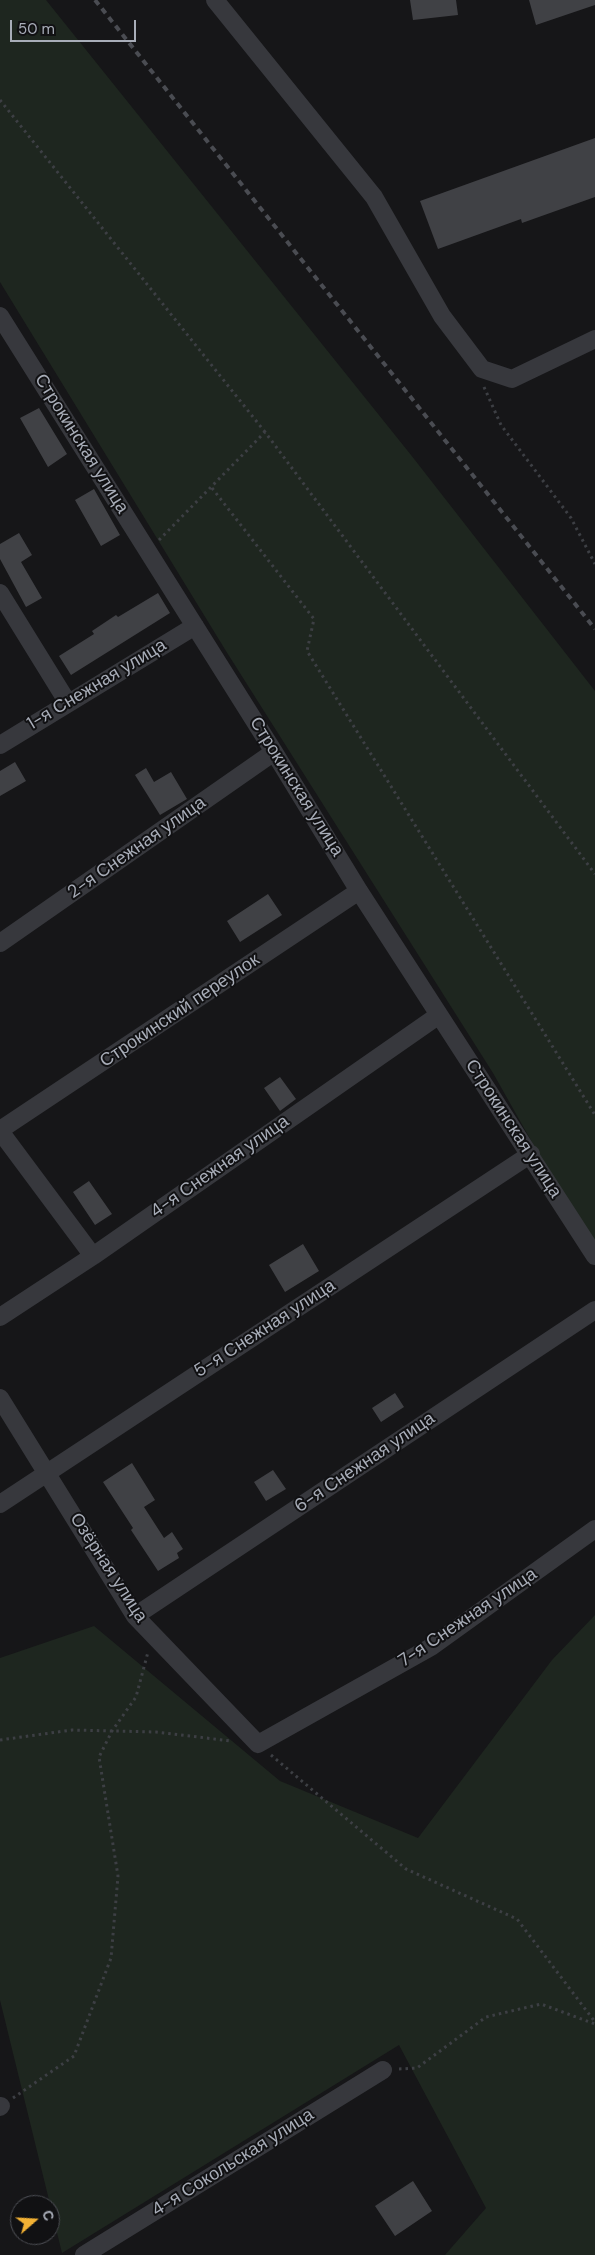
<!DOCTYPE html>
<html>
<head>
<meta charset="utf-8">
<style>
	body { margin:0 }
	#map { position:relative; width:595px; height:2255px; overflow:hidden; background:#161618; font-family:"DM Sans",sans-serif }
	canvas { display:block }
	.north { position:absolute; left:10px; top:2195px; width:50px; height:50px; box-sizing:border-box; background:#111113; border:1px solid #4d4f55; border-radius:50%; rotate:71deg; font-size:14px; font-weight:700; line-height:20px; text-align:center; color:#a8adb8 }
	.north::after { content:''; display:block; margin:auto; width:18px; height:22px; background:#f2b134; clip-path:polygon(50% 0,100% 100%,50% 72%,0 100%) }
	.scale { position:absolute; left:10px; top:20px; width:126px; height:22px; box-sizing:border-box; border:2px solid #a8adb8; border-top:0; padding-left:6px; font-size:15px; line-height:18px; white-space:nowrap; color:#a8adb8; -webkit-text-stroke:4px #111113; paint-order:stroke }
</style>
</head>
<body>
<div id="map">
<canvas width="595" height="2255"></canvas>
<div class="north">С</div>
<div class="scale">50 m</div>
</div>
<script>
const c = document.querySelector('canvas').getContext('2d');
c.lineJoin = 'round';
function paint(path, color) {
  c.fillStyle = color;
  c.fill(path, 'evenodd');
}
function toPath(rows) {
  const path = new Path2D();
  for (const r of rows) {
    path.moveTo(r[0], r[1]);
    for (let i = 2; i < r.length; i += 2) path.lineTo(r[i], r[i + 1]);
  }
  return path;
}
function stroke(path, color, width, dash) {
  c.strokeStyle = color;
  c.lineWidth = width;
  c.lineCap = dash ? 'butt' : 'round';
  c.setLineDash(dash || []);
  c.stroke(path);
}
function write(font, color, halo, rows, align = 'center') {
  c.font = font + ' "DM Sans",sans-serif';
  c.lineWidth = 4;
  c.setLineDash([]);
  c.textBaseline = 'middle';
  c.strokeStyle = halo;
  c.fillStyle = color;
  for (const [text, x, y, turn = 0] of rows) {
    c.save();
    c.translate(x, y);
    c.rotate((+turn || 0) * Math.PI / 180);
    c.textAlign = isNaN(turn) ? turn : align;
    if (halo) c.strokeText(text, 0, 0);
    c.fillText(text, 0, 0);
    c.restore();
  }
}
const green = toPath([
	[0,0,46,0,411,455,595,691,595,1254,493,1073,226,651,0,282],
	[595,1615,595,2255,445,2255,486,2208,399,2045,62,2253,0,2000,0,1658,94,1626,280,1781,418,1838,552,1660]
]);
const building = toPath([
	[410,0,456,0,458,15,413,20],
	[529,0,595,0,595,5,536,25],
	[595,138,595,197,522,223,521,219,438,249,420,201],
	[39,408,67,454,48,467,20,418],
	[94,489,120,535,101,546,75,500],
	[19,533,32,555,21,562,42,598,26,607,0,559,0,544],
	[158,593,170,613,71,675,59,656,94,634,92,631,116,615,118,617],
	[15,762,26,781,0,796,0,771],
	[146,768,154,782,171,772,187,799,160,815,135,775],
	[268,894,282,915,240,942,227,921],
	[280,1077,296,1099,280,1111,264,1088],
	[89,1181,112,1214,95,1225,73,1192],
	[303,1244,319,1271,285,1292,269,1265],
	[395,1393,404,1407,381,1422,372,1408],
	[132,1463,155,1500,144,1507,164,1538,172,1532,183,1549,177,1553,179,1558,158,1571,131,1530,133,1528,103,1482],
	[273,1470,286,1489,266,1501,254,1482],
	[413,2181,432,2211,395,2236,375,2206]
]);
const path = toPath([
	[0,100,265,432],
	[484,387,501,425,571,518,595,564],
	[212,488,314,619,307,651,595,1115],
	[159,540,265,432,595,874],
	[0,1740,72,1730,156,1732,231,1741],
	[271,1755,406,1869,517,1919,595,2022],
	[399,2069,417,2068,486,2017,541,2004,595,2024],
	[13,2098,74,2056,111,1958,118,1876,99,1757,112,1731,136,1697,148,1652]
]);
const minor = toPath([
	[215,0,374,197,442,316,482,369,512,379,595,339],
	[0,316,274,752,359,891,595,1256],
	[0,593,68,703],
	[0,745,195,626],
	[0,943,274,752],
	[0,1130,359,891],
	[0,1131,93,1256],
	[0,1317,93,1256,439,1015],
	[0,1398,135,1616,258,1744,431,1647,595,1529],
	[0,1504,531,1154],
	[135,1616,595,1310],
	[0,2107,1,2106],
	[84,2255,383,2070]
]);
const rail = toPath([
	[95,0,595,629]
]);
const streetNames = [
	["Строкинская улица",81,444,58],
	["1-я Снежная улица",97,685,-31],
	["Строкинская улица",296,787,58],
	["2-я Снежная улица",137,848,-35],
	["Строкинский переулок",180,1011,-34],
	["Строкинская улица",513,1129,57],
	["4-я Снежная улица",220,1167,-35],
	["5-я Снежная улица",265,1329,-33],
	["6-я Снежная улица",365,1463,-34],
	["Озёрная улица",108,1568,57],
	["7-я Снежная улица",468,1618,-34],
	["4-я Сокольская улица",233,2163,-32]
];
paint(green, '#1e261f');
paint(building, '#404145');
stroke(path, '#3d3f44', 3, [2.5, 4]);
stroke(minor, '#37383d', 18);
stroke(rail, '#4a4c52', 4, [6, 5]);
write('18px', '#a8adb8', '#111113', streetNames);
</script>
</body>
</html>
